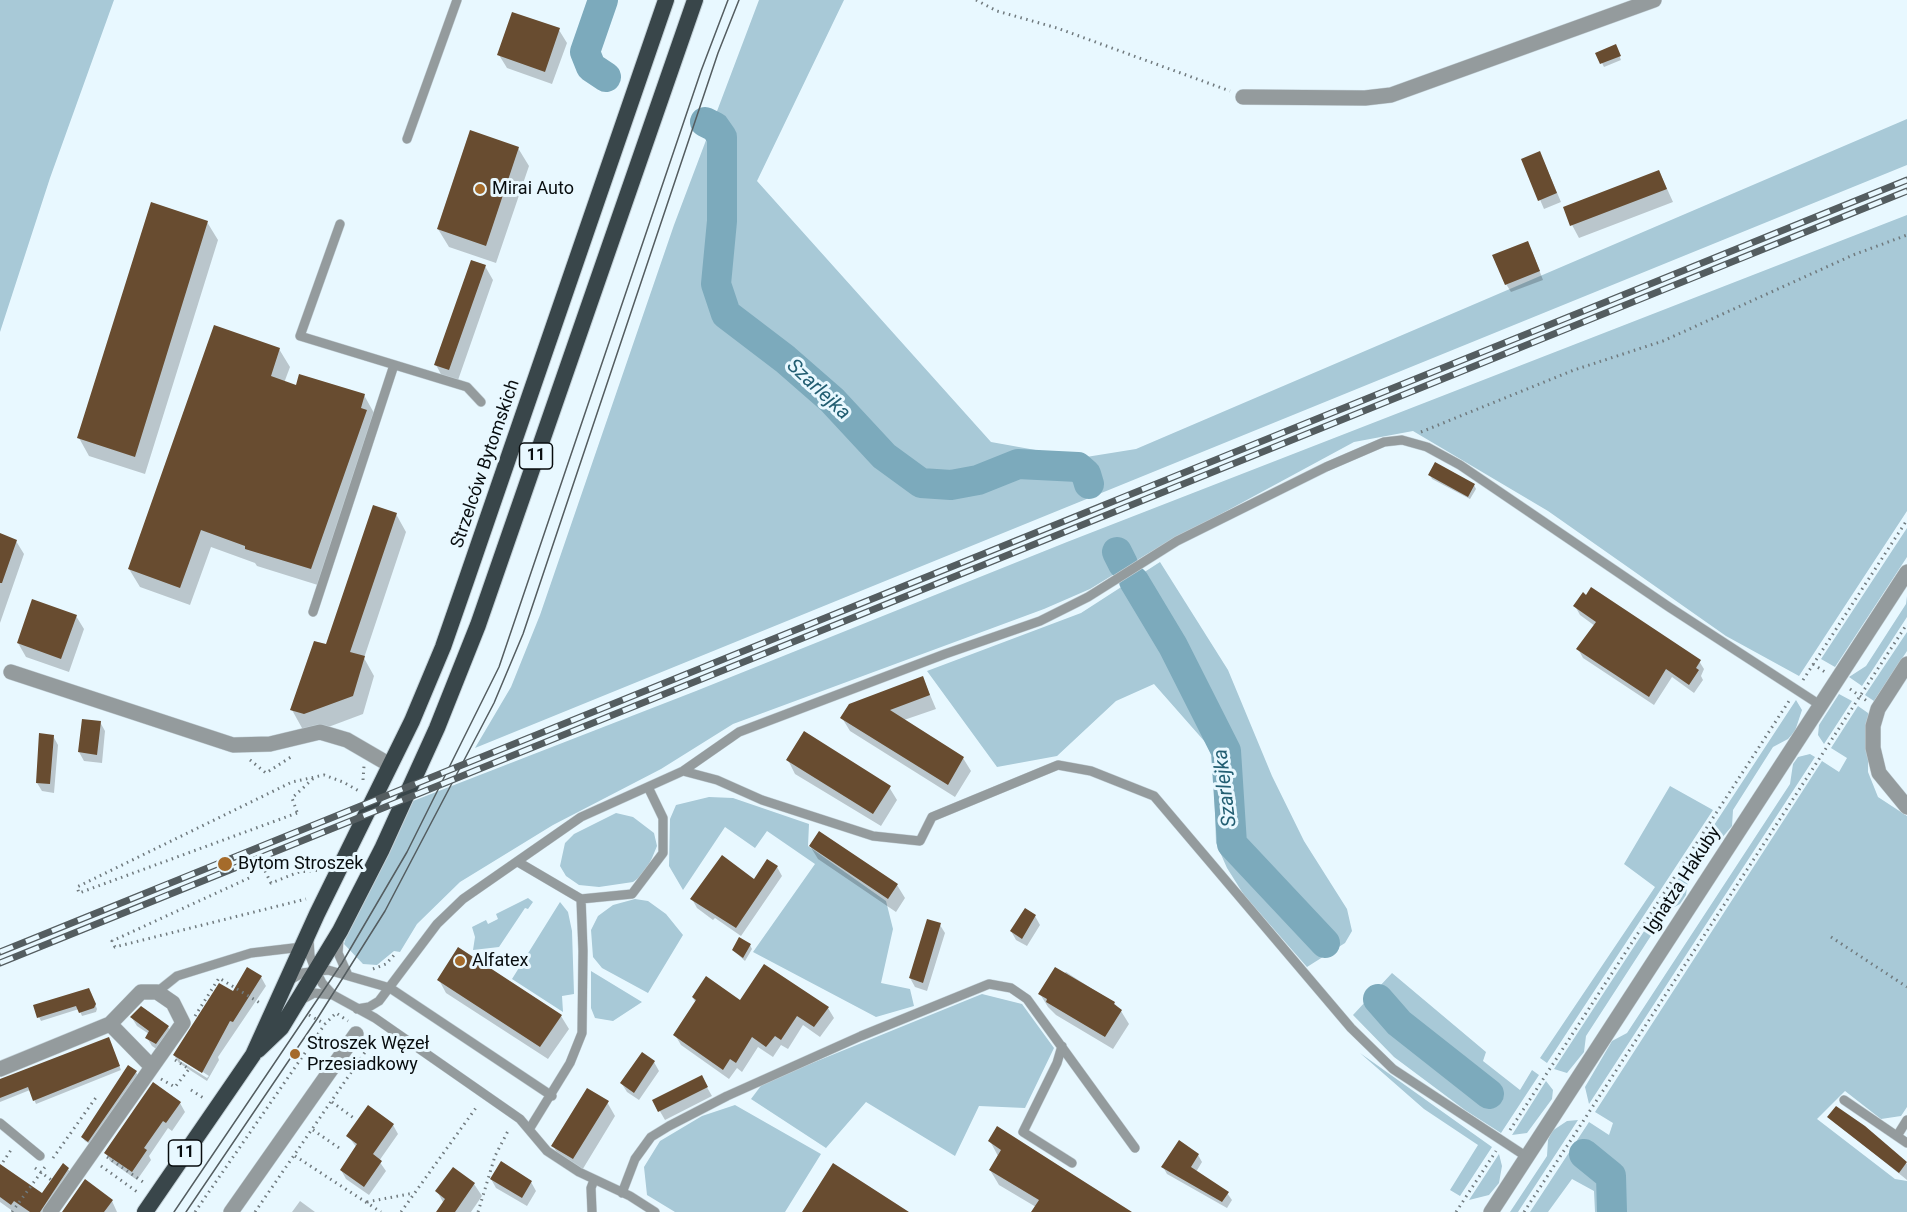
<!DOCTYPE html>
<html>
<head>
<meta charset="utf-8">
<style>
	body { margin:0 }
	canvas { display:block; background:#e8f8ff }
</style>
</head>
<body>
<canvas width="1907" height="1212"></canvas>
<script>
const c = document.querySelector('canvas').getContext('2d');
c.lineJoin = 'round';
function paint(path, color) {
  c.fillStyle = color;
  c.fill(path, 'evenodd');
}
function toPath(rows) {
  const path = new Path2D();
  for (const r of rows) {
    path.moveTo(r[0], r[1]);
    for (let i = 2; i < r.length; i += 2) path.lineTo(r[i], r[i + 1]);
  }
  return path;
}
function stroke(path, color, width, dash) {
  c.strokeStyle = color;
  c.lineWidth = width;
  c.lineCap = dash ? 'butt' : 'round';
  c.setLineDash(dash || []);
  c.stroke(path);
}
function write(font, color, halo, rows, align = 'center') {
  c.font = font + ' Roboto,sans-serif';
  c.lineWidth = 6;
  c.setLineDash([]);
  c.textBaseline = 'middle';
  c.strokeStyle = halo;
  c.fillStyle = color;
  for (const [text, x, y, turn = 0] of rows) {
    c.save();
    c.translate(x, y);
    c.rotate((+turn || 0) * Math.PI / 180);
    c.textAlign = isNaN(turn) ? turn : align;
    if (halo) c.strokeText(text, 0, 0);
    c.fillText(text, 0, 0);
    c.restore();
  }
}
const green = toPath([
	[0,0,114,0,50,178,0,332],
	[759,0,844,0,757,181,991,442,1080,458,1136,449,1907,119,1907,165,475,748,511,687,540,615,674,225],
	[1907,215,1907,511,1799,676,1726,636,1548,511,1413,431,1354,442,1147,554,1090,589,1044,609,733,724,661,769,553,825,460,882,417,924,400,952,394,951,377,965,363,964,344,944,348,931,413,801,696,691,1067,542],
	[1907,528,1907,557,1835,667,1821,659],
	[1160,562,1228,670,1272,776,1304,841,1347,909,1352,931,1345,943,1307,967,1244,895,1227,868,1216,843,1213,751,1154,684,1116,701,1057,756,997,767,927,671,1081,613],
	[1907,596,1907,617,1862,686,1849,677,1866,666,1906,604],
	[1907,632,1907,651,1874,701,1865,695],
	[1839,694,1852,701,1824,744,1818,735,1819,725],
	[1796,700,1802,710,1795,731,1788,739,1773,747,1733,810,1732,826,1721,839,1711,847,1699,848],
	[1858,706,1868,713,1868,772,1878,797,1907,816,1907,1107,1901,1116,1881,1119,1845,1091,1817,1119,1895,1179,1907,1181,1907,1212,1595,1212,1594,1191,1572,1179,1548,1212,1530,1212,1589,1122,1609,1135,1613,1123,1595,1112,1822,761,1839,772,1847,758,1831,748],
	[1810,754,1815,757,1589,1104,1585,1087,1612,1041,1627,1033,1790,784,1793,764,1798,757],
	[1670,786,1713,810,1547,1063,1540,1058,1655,887,1624,864],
	[709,797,733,798,809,824,808,846,886,901,893,929,881,983,910,989,914,1006,876,1017,753,952,815,864,767,831,755,848,725,827,683,890,669,866,670,819,676,805],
	[616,813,633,817,654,833,657,846,652,858,644,874,633,882,599,887,579,885,566,876,560,866,565,843,574,834],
	[1686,867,1689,873,1686,895,1680,904,1667,911,1586,1036,1584,1052,1567,1073,1554,1069],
	[528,898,533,902,528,909,525,908,499,947,473,950,475,937,472,927,486,920,488,924,498,919,496,914],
	[635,899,648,901,666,914,683,935,648,993,602,968,593,957,591,930,598,916,613,905],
	[560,902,568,912,572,931,574,994,562,996,563,1012,512,979],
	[591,971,642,1002,613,1021,595,1018,591,1008],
	[1392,973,1486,1052,1483,1061,1520,1090,1532,1070,1539,1075,1501,1133,1465,1110,1394,1057,1353,1015],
	[982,994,1022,1004,1054,1048,1025,1108,979,1106,955,1156,866,1102,826,1148,751,1099,763,1083],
	[1360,1053,1492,1147,1460,1196,1450,1190,1478,1145,1424,1109],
	[1546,1081,1553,1090,1552,1099,1527,1133,1512,1135],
	[735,1105,821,1154,785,1212,675,1212,647,1195,644,1167,660,1141,702,1116],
	[1578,1120,1518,1212,1510,1212,1547,1156,1548,1140,1552,1131,1567,1121],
	[1499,1154,1502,1166,1499,1183,1489,1195,1469,1200]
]);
const shadow = toPath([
	[559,30,567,43,552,84,507,68,499,55],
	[1617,50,1621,60,1604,67,1597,53],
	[518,148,529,166,496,263,449,247,438,229],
	[1523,160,1544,162,1561,202,1544,209],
	[1659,171,1673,202,1579,238,1572,225],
	[207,222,218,240,145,474,89,456,79,438],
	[1532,251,1543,280,1511,292,1506,284],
	[485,266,493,280,457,383,443,378,436,365],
	[279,349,290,367,284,383,297,387,364,395,374,413,321,586,257,566,255,563,211,547,190,605,140,587,129,569],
	[1430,475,1474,485,1476,489,1470,499,1432,479],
	[396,514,406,532,364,658,374,676,363,714,315,732,302,728,292,710],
	[0,535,16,541,24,554,0,623],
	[1575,606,1699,661,1704,669,1701,676,1703,680,1694,693,1672,677,1654,705,1583,658,1578,649,1595,626,1580,615],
	[76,616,84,629,69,672,26,657,18,643],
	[923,678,936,709,904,720,963,758,971,771,955,797,850,731,842,718],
	[100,722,105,731,102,763,84,761,79,752],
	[53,736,58,745,54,793,42,791,37,783],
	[788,760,889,787,897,800,881,826,795,774],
	[810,846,897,885,905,898,896,912,818,859],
	[777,867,782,876,741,936,715,918,713,920,697,908,692,899,754,881],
	[1035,916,1040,925,1027,946,1016,940,1011,931],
	[940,925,945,933,927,991,915,987,910,978],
	[750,945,752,949,745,961,733,950],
	[764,966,828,1008,834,1018,820,1037,803,1025,788,1049,781,1045,773,1057,758,1047,742,1072,737,1068,729,1079,681,1045,675,1035,696,1003,693,998,740,1002],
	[1066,972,1114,1003,1121,1011,1129,1024,1113,1049,1056,1015,1048,1007,1040,994],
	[261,977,266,986,218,1057,219,1060,207,1081,179,1063,174,1055,233,993],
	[180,1057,209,1076,207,1078,180,1061],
	[439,980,561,1016,569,1029,548,1059,446,993],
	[91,993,97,1009,96,1012,82,1016,79,1009,41,1021,39,1017],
	[132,1018,168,1027,173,1036,161,1052,152,1046,147,1038,149,1034,137,1026],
	[110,1042,121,1070,36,1104,30,1090,0,1102,0,1080],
	[654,1062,659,1071,639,1100,627,1092,622,1084],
	[136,1072,138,1076,90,1144,85,1141,82,1137],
	[701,1077,712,1096,665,1120,654,1101],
	[607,1102,615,1116,581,1172,561,1159,553,1146],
	[180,1103,185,1112,172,1131,168,1128,149,1156,151,1160,137,1180,110,1161,106,1153],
	[1829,1117,1864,1127,1907,1164,1907,1180],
	[393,1125,398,1134,379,1161,386,1171,369,1195,346,1179,341,1170,357,1148,348,1136],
	[990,1141,1129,1212,1033,1212,1036,1207,999,1185,990,1170,998,1156],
	[1198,1155,1202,1162,1196,1172,1227,1193,1232,1200,1227,1208,1167,1174,1163,1167],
	[0,1165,42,1195,68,1169,74,1179,51,1212,14,1212,0,1202],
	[491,1179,531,1182,536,1191,527,1206,496,1188],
	[474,1184,482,1196,471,1212,438,1212,444,1204,437,1191],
	[112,1201,117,1212,64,1212],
	[300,1201,315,1212,292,1212]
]);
const stream = toPath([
	[1451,1065,1463,1058]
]);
const river = toPath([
	[603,0,585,52,591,67,606,77],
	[705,122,715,127,722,137,722,221,716,284,726,314,785,359,832,400,884,456,921,483,951,485,978,480,1018,464,1078,467,1086,474,1089,484],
	[1117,552,1123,564],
	[1134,581,1173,646,1226,751,1232,844,1325,943],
	[1378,999,1399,1023,1489,1094],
	[1584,1154,1611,1176,1612,1212]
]);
const building = toPath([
	[512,12,560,28,545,72,497,55],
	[1616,44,1621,56,1600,64,1595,53],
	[470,130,519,147,486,246,437,229],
	[1540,151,1557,193,1538,201,1521,159],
	[1659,170,1667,189,1570,226,1563,207],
	[151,202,208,221,135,457,77,438],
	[1528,241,1540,271,1505,285,1492,255],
	[471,260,486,265,449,370,434,365],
	[214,325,280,348,271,376,296,385,299,374,365,394,361,408,367,410,311,569,245,549,245,546,201,530,180,588,128,569],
	[1435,462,1475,484,1468,497,1428,475],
	[373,505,397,513,350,652,365,656,353,696,304,714,290,710,314,641,326,644],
	[0,533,17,540,2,583,0,583],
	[1591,587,1701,660,1696,668,1699,670,1689,685,1666,669,1649,697,1576,649,1596,622,1573,606,1583,592,1586,595],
	[32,599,77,615,61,659,17,643],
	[923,676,930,695,890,710,964,757,948,785,840,718,849,704],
	[82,719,101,721,97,755,78,752],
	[804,731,891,786,873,814,786,760],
	[39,733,54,735,50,784,36,783],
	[819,831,898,884,888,899,809,846],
	[722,855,754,879,767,859,778,866,736,928,690,899],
	[1025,908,1036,915,1022,939,1010,931],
	[927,919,941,923,923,983,909,978],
	[739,937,751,944,743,958,732,950],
	[458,947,562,1015,540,1047,437,980],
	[764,964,829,1007,814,1027,797,1016,781,1040,775,1036,766,1047,752,1037,736,1063,730,1059,723,1070,673,1035,696,1000,692,997,706,976,740,1000],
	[247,967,262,976,233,1022,230,1021,202,1073,173,1055,219,983,233,991],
	[1055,967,1115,1002,1114,1004,1122,1010,1105,1037,1046,1002,1047,999,1038,994],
	[89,988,96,1004,94,1008,79,1013,76,1006,37,1018,33,1005],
	[141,1006,169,1026,156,1044,145,1038,149,1031,130,1017],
	[109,1037,120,1066,33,1101,28,1087,0,1098,0,1079],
	[642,1052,655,1061,634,1093,620,1083],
	[128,1065,137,1071,88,1142,81,1137],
	[702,1075,708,1087,658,1112,652,1100],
	[153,1082,181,1102,166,1123,163,1121,144,1148,147,1150,132,1172,104,1153],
	[587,1088,609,1101,573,1159,551,1146],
	[368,1105,394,1124,373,1154,382,1161,364,1187,340,1170,357,1144,346,1136],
	[1836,1106,1865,1126,1907,1162,1899,1173,1827,1117],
	[997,1126,1058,1165,1132,1212,1031,1212,1039,1200,989,1170,1001,1150,988,1141],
	[1179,1140,1199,1154,1191,1167,1229,1192,1222,1202,1161,1167],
	[501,1161,532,1181,522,1198,490,1179],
	[63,1163,69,1168,40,1212,30,1212,14,1201,11,1205,0,1197,0,1164,42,1193],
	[833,1163,909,1212,802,1212],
	[453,1167,475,1183,455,1212,436,1212,445,1199,435,1191],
	[85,1179,113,1200,104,1212,62,1212]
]);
const path = toPath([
	[976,0,997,11,1057,28,1230,91],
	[1421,432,1574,370,1663,341,1853,255,1907,235],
	[1813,664,1825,672],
	[1803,680,1907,520],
	[1850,689,1867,701],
	[250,760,266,773,294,755],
	[363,780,364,766],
	[297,812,292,798,316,776],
	[297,813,79,893,77,887,292,782,324,775,343,782,359,791],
	[265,871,271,883,299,872,320,870],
	[249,878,112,941,115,947,306,899],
	[1831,937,1907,987],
	[373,969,386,964,396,953],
	[309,1015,325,1024],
	[195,1016,219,978,260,1003],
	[161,1079,175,1087,189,1069,175,1060],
	[191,1090,205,1099],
	[332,1102,355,1119],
	[313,1130,342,1150],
	[1510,1130,1789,701],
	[295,1156,381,1212],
	[107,1157,146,1184],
	[53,1158,97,1096],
	[3,1162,11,1150],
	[101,1166,140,1194],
	[35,1168,54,1182],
	[367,1202,414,1193],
	[12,1212,45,1167],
	[195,1212,325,1024,336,1013,348,1021],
	[255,1212,372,1042,372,1039],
	[401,1212,478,1105],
	[478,1212,495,1156,509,1129],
	[1456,1212,1496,1151],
	[1524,1212,1907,624]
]);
const service = toPath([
	[407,139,457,0],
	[340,224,300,336,467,387,481,402],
	[313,612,394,365],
	[683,771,717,780,762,800,873,836,920,841,932,817,1058,765,1091,771,1154,796,1351,1028,1393,1069,1527,1157],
	[518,862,581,899,583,951,582,1033,570,1063,530,1128],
	[581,899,632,894,663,853,663,818,648,787],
	[309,939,310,956,316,971,322,983,333,995,375,1018,520,1119,547,1151,579,1172,630,1196,655,1212],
	[339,939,338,953,347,973],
	[290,980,302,973,328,970,390,988,552,1096],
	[157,992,177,976,251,953,302,947],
	[301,1000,314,993,333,995],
	[357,1009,369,1007,379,1001,437,924,463,899,581,817,683,771,739,732,945,654,1040,621,1088,597,1177,541,1326,467,1384,442,1402,440,1427,447,1460,465,1669,607,1820,705],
	[1062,1046,1057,1063,1023,1132,1072,1163],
	[1844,1100,1907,1143],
	[0,1123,40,1156],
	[1897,1136,1907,1120],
	[622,1193,635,1159,651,1137,669,1126,727,1096,861,1036,989,984,1011,988,1027,999,1135,1148],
	[592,1212,591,1188,594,1180]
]);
const minor = toPath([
	[1243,97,1365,98,1391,95,1654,0],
	[1907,664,1878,709,1873,726,1873,748,1879,773,1907,807],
	[11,672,233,745,270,744,320,732,347,740,390,765],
	[110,1024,152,1067],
	[0,1069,110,1024,141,992,157,992,173,1003,183,1023,50,1212],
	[231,1212,356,1034],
	[1491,1212,1907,572]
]);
const trunk = toPath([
	[258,1050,281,1028,340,931,382,849,437,728,478,625,695,0],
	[145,1212,253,1055,317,914,412,721,443,647,467,578,666,0]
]);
const tram = toPath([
	[174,1212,342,963,407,852,499,667,701,71,728,0],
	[186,1212,317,1019,385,911,494,703,523,634,718,53,739,0]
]);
const rail = toPath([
	[0,952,1907,180],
	[0,963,1907,191]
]);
const markers = [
	[480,189,6,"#a56b2b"],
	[225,864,8,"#a56b2b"],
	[460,961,6,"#a56b2b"],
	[295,1054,6,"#a56b2b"]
];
const shields = [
	[536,456,33],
	[185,1153,33]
];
const shieldNames = [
	["11",536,456],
	["11",185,1153]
];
const poiNames = [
	["Mirai Auto",492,189],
	["Bytom Stroszek",238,864],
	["Alfatex",472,961],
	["Stroszek Węzeł",307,1044],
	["Przesiadkowy",307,1065]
];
const streetNames = [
	["Strzelców Bytomskich",486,464,-71],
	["Ignatza Hakuby",1683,881,-57]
];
const waterNames = [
	["Szarlejka",818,390,43],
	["Szarlejka",1226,788,-97]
];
paint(green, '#a8c9d7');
paint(shadow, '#0003');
stroke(stream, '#7caabc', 5);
stroke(river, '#7caabc', 30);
paint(building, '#684c30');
stroke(service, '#c4d2d9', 10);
stroke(minor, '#c4d2d9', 16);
stroke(trunk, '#c4d2d9', 18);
stroke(path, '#707a7e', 3, [1.5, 4.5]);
stroke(service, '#949b9d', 9);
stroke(minor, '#949b9d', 15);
stroke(trunk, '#39464a', 16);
stroke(tram, '#545d60', 1.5);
stroke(rail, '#545d60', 7);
stroke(rail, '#e8f8ff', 4.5, [14]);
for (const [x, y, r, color] of markers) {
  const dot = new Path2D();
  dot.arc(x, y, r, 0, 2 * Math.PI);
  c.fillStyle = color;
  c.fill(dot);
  stroke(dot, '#e8f8ff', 2);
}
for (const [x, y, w] of shields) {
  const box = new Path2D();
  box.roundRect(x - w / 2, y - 13, w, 26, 4.5);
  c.fillStyle = '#e8f8ff';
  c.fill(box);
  stroke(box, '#080d0f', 1.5);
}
write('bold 16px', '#080d0f', null, shieldNames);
write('18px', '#080d0f', '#e8f8ff', poiNames, 'left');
write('18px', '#080d0f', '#e8f8ff', streetNames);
write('italic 20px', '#225e72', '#e8f8ff', waterNames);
</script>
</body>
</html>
